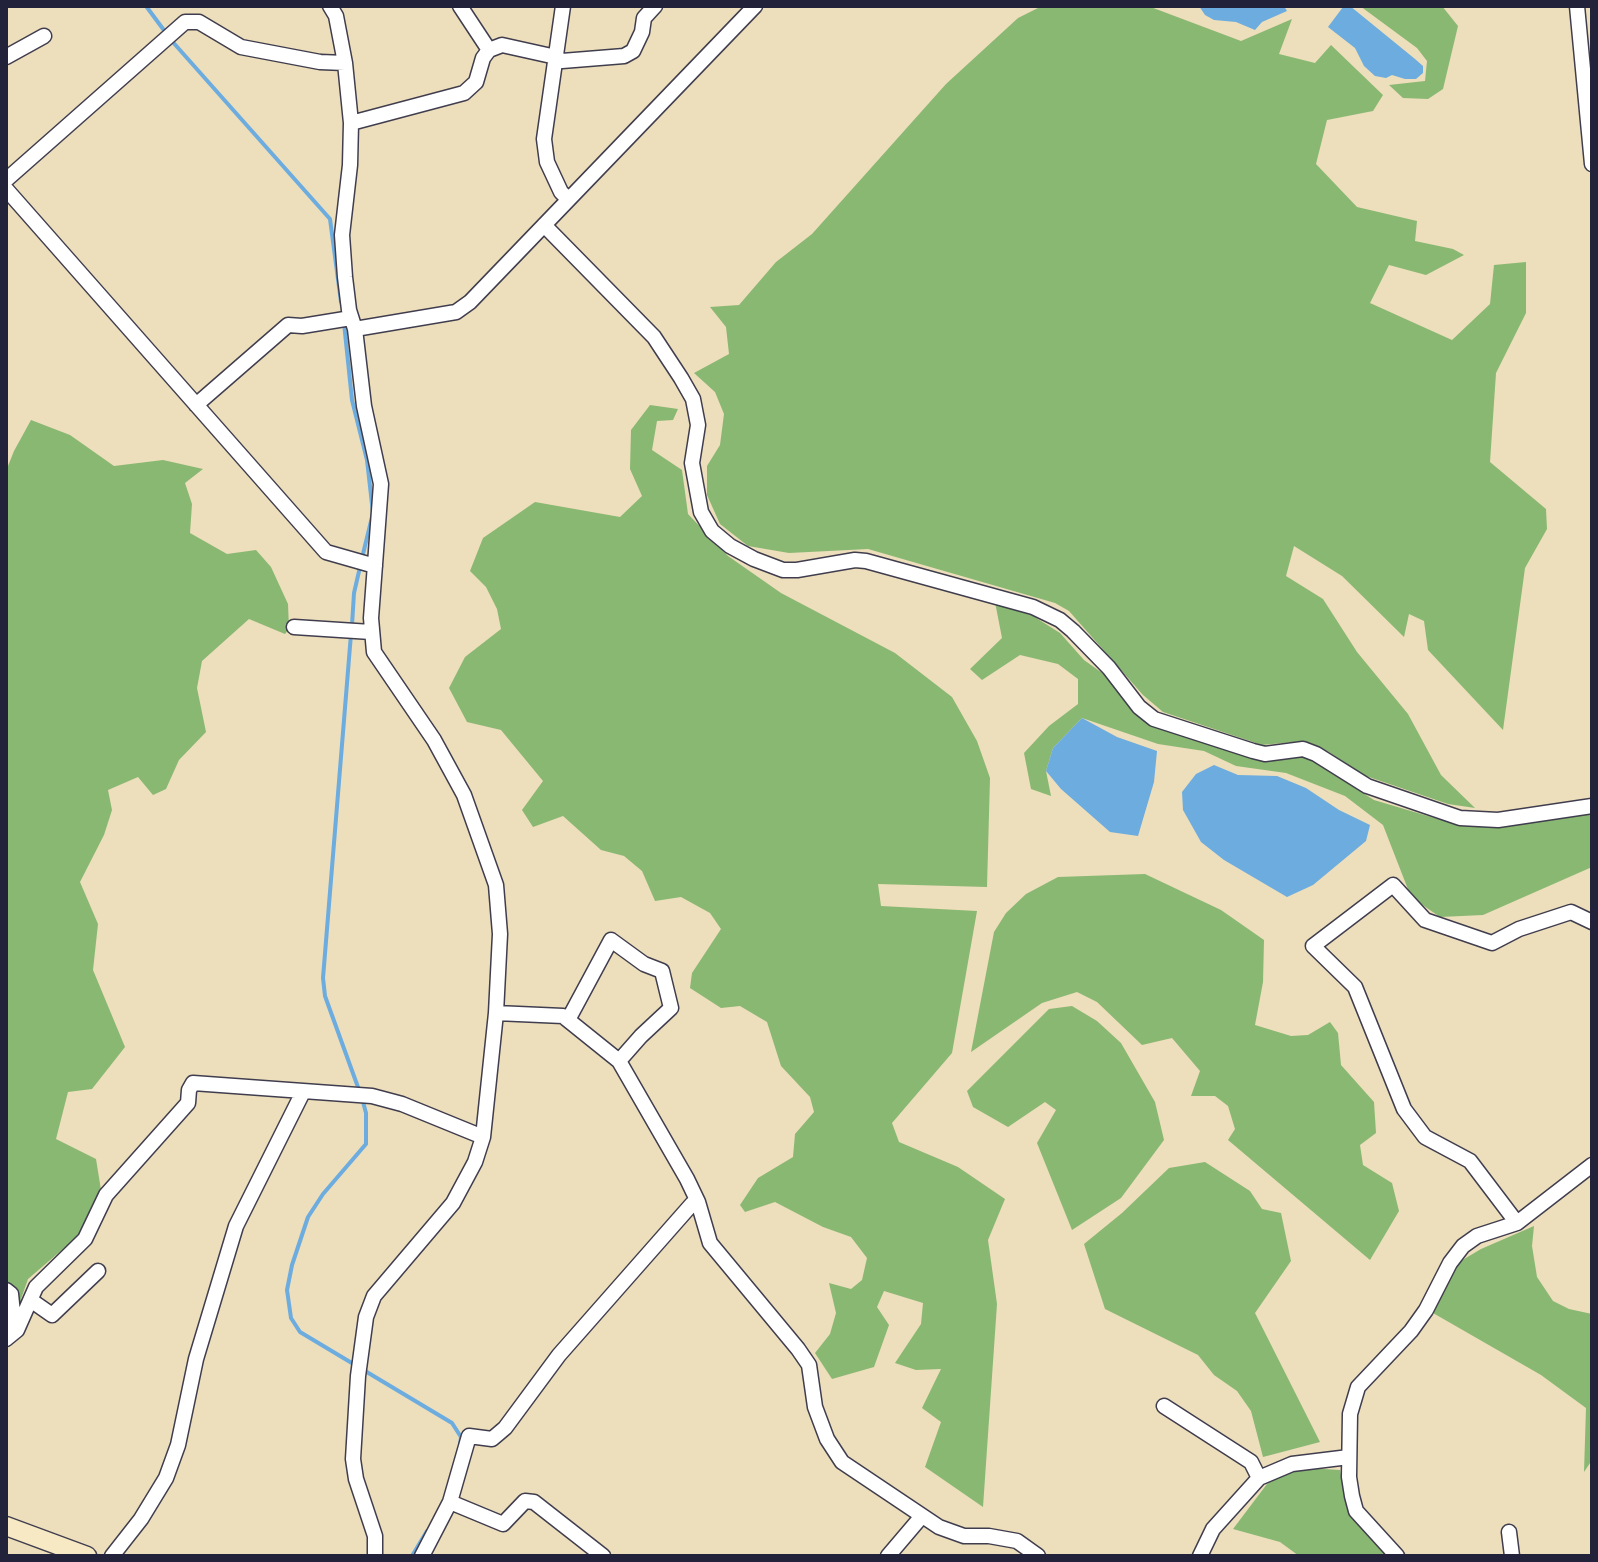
<!DOCTYPE html>
<html>
<head>
<meta charset="utf-8">
<style>
	body { margin:0 }
	#map { position:relative; width:1598px; height:1562px; overflow:hidden; background:#eddebc; font-family:Itim,sans-serif }
	canvas { display:block }
	.frame { position:absolute; inset:0; border:8px solid #22223b; pointer-events:none }
</style>
</head>
<body>
<div id="map">
<canvas width="1598" height="1562"></canvas>
<div class="frame"></div>
</div>
<script>
const c = document.querySelector('canvas').getContext('2d');
c.lineJoin = 'round';
function paint(path, color) {
  c.fillStyle = color;
  c.fill(path, 'evenodd');
}
function toPath(rows) {
  const path = new Path2D();
  for (const r of rows) {
    path.moveTo(r[0], r[1]);
    for (let i = 2; i < r.length; i += 2) path.lineTo(r[i], r[i + 1]);
  }
  return path;
}
function stroke(path, color, width, dash) {
  c.strokeStyle = color;
  c.lineWidth = width;
  c.lineCap = dash ? 'butt' : 'round';
  c.setLineDash(dash || []);
  c.stroke(path);
}
const forest = toPath([
	[1042,6,1148,6,1241,41,1292,19,1279,54,1315,63,1331,45,1383,95,1373,111,1327,120,1316,164,1357,207,1417,221,1415,241,1453,249,1464,255,1426,275,1389,265,1370,303,1452,340,1490,304,1494,265,1526,262,1526,313,1496,373,1490,462,1546,509,1547,529,1525,568,1503,730,1428,650,1424,621,1409,614,1404,637,1342,576,1294,546,1286,576,1323,599,1357,652,1408,714,1441,775,1475,808,1448,804,1363,775,1329,752,1304,741,1262,745,1163,712,1143,695,1069,611,1055,603,868,549,789,553,748,546,720,524,707,495,707,466,720,445,724,414,715,392,694,373,729,354,726,327,710,307,739,305,776,262,812,234,946,84,1018,18],
	[1360,6,1442,6,1458,26,1443,89,1428,99,1403,98,1389,85,1425,81,1427,61,1417,48],
	[650,405,678,409,673,420,657,421,652,450,682,470,688,514,728,556,781,593,895,653,952,697,977,741,990,778,987,887,878,884,881,906,977,911,952,1053,892,1123,899,1142,958,1167,1005,1199,988,1240,997,1304,983,1507,925,1467,941,1422,922,1408,941,1369,916,1370,895,1363,921,1324,923,1303,884,1291,877,1307,889,1325,874,1367,832,1379,815,1353,830,1334,836,1313,829,1283,851,1289,862,1280,867,1258,851,1237,823,1227,775,1202,745,1212,740,1205,758,1178,793,1157,795,1134,814,1112,810,1097,781,1066,767,1022,740,1006,721,1008,690,988,692,973,721,929,710,913,681,897,655,901,642,871,624,856,601,850,563,816,533,827,522,810,543,781,501,730,467,722,449,688,465,657,501,629,497,609,486,587,470,571,483,538,535,502,620,517,642,496,630,469,631,430],
	[31,420,70,435,114,466,163,460,203,469,185,483,192,504,190,533,227,554,256,550,271,567,288,604,289,629,285,634,249,619,202,661,197,688,206,732,179,760,166,789,153,795,138,777,108,790,112,810,104,835,80,882,98,924,93,970,125,1047,92,1089,68,1092,56,1139,96,1159,101,1190,77,1237,28,1279,20,1302,6,1282,6,471,14,451],
	[995,602,1033,616,1060,633,1084,660,1112,680,1150,724,1304,756,1374,800,1458,825,1497,826,1592,811,1592,867,1483,915,1440,917,1411,897,1383,825,1345,796,1286,773,1236,766,1204,751,1158,744,1082,718,1053,748,1046,771,1051,796,1031,789,1024,753,1049,726,1078,704,1078,679,1058,664,1020,655,982,680,970,669,1002,638],
	[1145,874,1221,910,1264,940,1263,982,1255,1025,1291,1036,1308,1035,1330,1022,1338,1033,1341,1065,1374,1102,1376,1133,1360,1145,1363,1165,1392,1183,1399,1211,1370,1260,1228,1140,1235,1129,1228,1106,1215,1096,1191,1096,1200,1071,1172,1038,1142,1045,1097,1002,1077,992,1042,1003,971,1052,994,932,1006,913,1026,894,1058,877],
	[1072,1006,1097,1021,1121,1043,1155,1102,1164,1140,1121,1198,1072,1230,1037,1143,1056,1110,1045,1102,1008,1127,973,1107,967,1091,1049,1009],
	[1205,1162,1250,1191,1262,1209,1281,1213,1291,1261,1255,1313,1320,1442,1263,1457,1251,1411,1237,1391,1214,1375,1198,1355,1105,1309,1084,1244,1122,1213,1169,1168],
	[1534,1226,1532,1246,1537,1277,1553,1301,1569,1309,1592,1314,1592,1460,1584,1472,1586,1408,1541,1375,1433,1313,1459,1262,1481,1249],
	[1290,1467,1340,1470,1347,1509,1389,1556,1299,1556,1280,1542,1233,1529,1267,1484]
]);
const water = toPath([
	[1199,6,1284,6,1287,11,1262,22,1255,30,1236,22,1214,20,1205,15],
	[1350,6,1415,59,1423,66,1423,73,1416,79,1405,79,1392,75,1386,78,1375,76,1364,66,1355,48,1328,27,1343,7],
	[1082,718,1117,737,1157,751,1154,782,1138,836,1110,832,1061,789,1046,771,1053,748],
	[1214,765,1238,775,1277,776,1306,788,1339,810,1370,825,1366,841,1313,885,1287,897,1224,860,1201,842,1183,810,1182,792,1196,774]
]);
const stream = toPath([
	[146,6,166,33],
	[171,40,330,219,341,302],
	[344,323,352,400,367,460,373,513,362,558],
	[352,625,354,593,360,567],
	[351,634,323,978,325,996,359,1090],
	[362,1098,366,1113,366,1144,323,1194,308,1217,292,1265,287,1290,291,1318,300,1332,452,1423,461,1437,460,1445],
	[412,1556,427,1531]
]);
const minor = toPath([
	[330,6,336,16,345,63,351,123,350,165,342,235,345,277,349,310,355,329,364,406,381,484,371,618,374,652,434,740,464,795,496,885,500,934,496,1013,483,1137,475,1162,453,1203,374,1296,366,1317,358,1376,353,1459,356,1479,375,1536,375,1556],
	[460,6,489,50],
	[563,6,544,139,547,162,561,192,568,199],
	[1577,6,1592,164],
	[6,57,44,36],
	[351,123,464,93,476,82,483,58,489,50,502,45,556,57,562,61,624,56,633,51,642,32,644,18,655,6],
	[6,180,185,22,199,22,241,47,320,62,345,63],
	[6,189,326,552,375,566],
	[544,225,654,337,681,378,693,399,698,425,692,463,701,512,712,531,730,546,754,559,783,570,797,570,855,560,866,561,1033,607,1060,620,1073,631,1109,668,1139,707,1154,719,1253,751,1265,754,1303,749,1316,754,1367,786,1460,818,1498,820,1592,806],
	[355,329,456,312,470,302,755,6],
	[196,405,288,325,302,326,351,318],
	[294,627,371,632],
	[496,1013,563,1016,619,1061,687,1179,698,1202,710,1243,798,1349,809,1365,815,1407,827,1439,842,1462,939,1527,964,1536,989,1536,1017,1541,1038,1556],
	[568,1020,611,940,644,964,662,971,671,1008,641,1036,619,1061],
	[1517,1223,1470,1161,1425,1137,1404,1109,1355,987,1313,946,1393,885,1425,920,1492,943,1519,929,1571,912,1592,922],
	[6,1290,11,1294,13,1313,10,1328,6,1331],
	[32,1301,52,1315,98,1271],
	[6,1339,17,1330,36,1287,85,1239,106,1195,188,1103,189,1090,193,1083,372,1096,402,1104,483,1137],
	[1164,1406,1251,1462,1259,1478],
	[450,1502,503,1524,525,1501,534,1502,603,1556],
	[1509,1532,1512,1556],
	[112,1556,141,1519,166,1478,178,1445,196,1359,236,1226,303,1092],
	[422,1556,450,1502,469,1436,492,1439,505,1428,559,1355,692,1204,698,1202],
	[888,1556,922,1516],
	[1200,1556,1213,1529,1259,1478,1292,1464,1349,1457],
	[1397,1556,1356,1511,1352,1496,1349,1477,1350,1414,1358,1387,1411,1331,1426,1310,1450,1263,1463,1246,1477,1236,1517,1223,1592,1165]
]);
const secondary = toPath([
	[6,1526,87,1556]
]);
paint(forest, '#89b872');
paint(water, '#6cacdf');
stroke(stream, '#6cacdf', 4);
stroke(minor, '#403e4e', 17);
stroke(secondary, '#403e4e', 21);
stroke(minor, '#fff', 14);
stroke(secondary, '#f7e9c3', 18);
</script>
</body>
</html>
